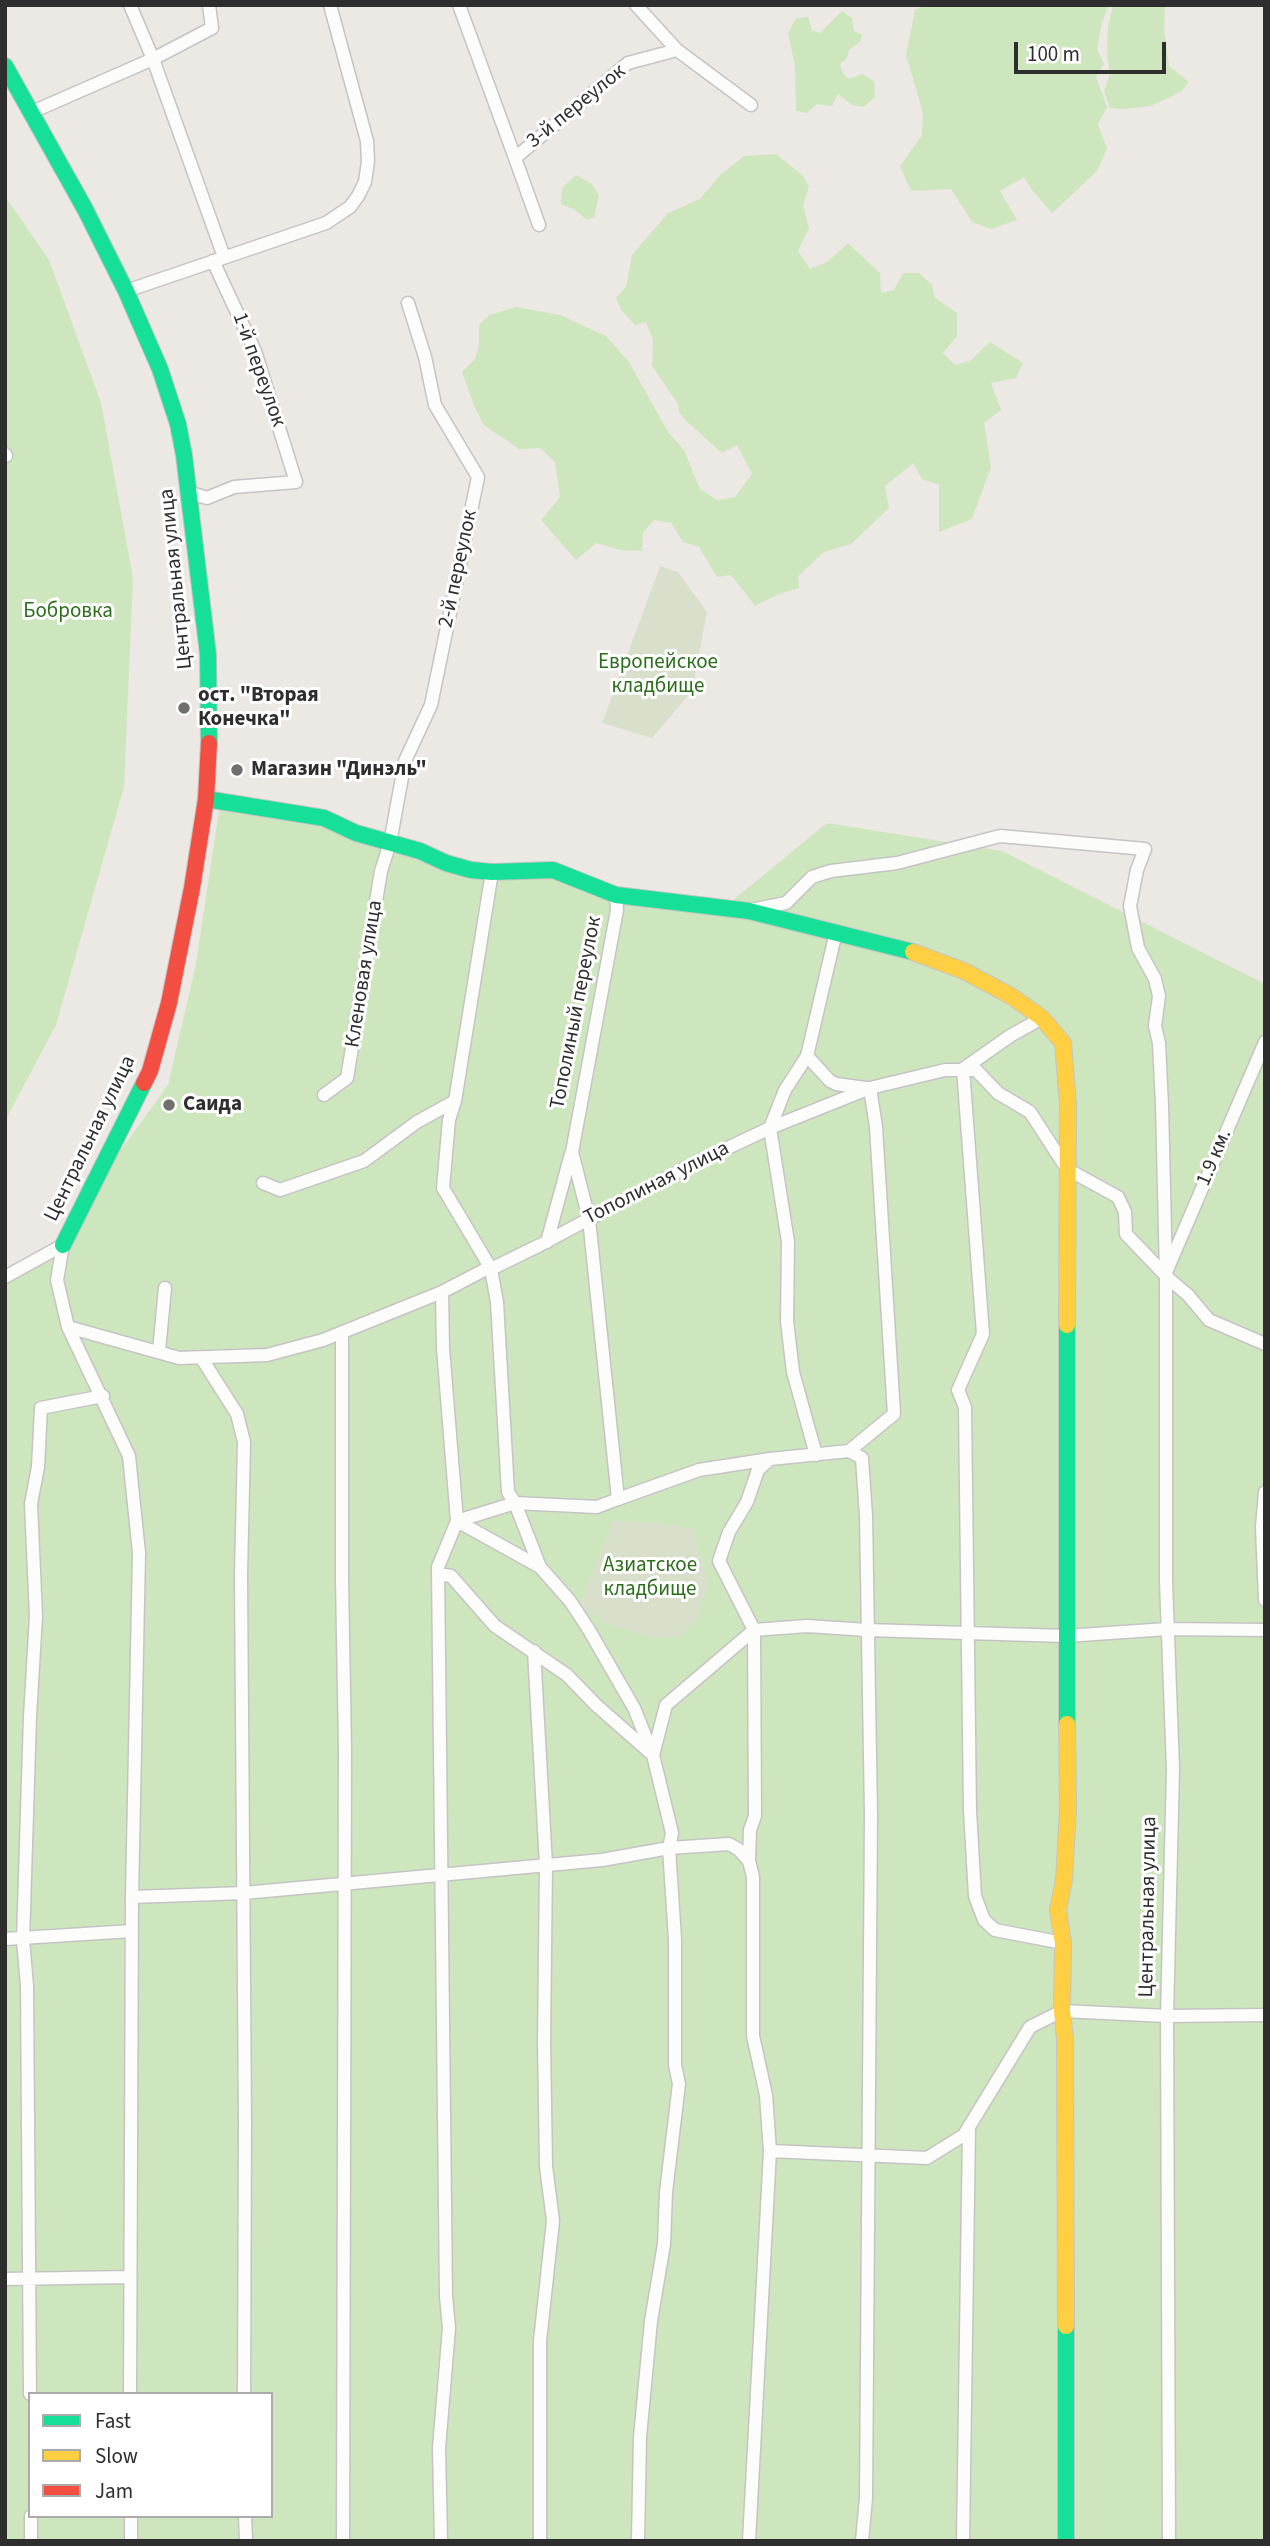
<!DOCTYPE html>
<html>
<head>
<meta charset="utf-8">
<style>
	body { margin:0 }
	#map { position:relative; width:1270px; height:2546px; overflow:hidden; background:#ece8e4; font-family:"Source Sans 3",sans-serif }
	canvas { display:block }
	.frame { position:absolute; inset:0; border:7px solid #2e2e2e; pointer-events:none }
	.legend { position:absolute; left:28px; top:2392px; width:245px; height:126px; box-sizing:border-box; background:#fff; border:2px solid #ababab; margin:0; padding:9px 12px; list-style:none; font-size:21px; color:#2e2e2e }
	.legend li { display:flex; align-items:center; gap:14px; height:35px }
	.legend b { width:35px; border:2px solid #ababab }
	.scale { position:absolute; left:1014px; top:42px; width:152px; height:32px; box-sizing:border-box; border:4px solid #2e2e2e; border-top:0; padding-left:9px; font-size:21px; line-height:24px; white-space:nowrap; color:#2e2e2e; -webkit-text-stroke:5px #fff; paint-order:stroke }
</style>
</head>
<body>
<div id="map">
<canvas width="1270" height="2546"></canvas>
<div class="frame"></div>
<ul class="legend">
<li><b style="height:9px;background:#16e098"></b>Fast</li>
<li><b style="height:9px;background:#ffcf43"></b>Slow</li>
<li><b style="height:9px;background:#f24e42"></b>Jam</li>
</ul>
<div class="scale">100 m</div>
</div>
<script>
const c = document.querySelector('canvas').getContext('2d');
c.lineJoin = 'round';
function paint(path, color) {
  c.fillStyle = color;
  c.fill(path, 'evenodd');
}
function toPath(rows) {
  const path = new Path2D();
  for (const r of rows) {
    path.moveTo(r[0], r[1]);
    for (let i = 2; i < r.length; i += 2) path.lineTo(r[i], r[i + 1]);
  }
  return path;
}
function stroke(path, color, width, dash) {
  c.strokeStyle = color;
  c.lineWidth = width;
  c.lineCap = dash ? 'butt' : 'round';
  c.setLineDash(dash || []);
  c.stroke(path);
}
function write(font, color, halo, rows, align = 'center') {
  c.font = font + ' "Source Sans 3",sans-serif';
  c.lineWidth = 6;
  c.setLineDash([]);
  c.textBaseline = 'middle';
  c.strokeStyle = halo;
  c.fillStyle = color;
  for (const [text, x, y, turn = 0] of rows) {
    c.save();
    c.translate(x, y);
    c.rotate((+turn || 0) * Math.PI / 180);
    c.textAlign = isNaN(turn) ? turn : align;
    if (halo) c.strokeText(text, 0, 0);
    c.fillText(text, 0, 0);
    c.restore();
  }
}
const green = toPath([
	[926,5,1109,5,1102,22,1097,49,1104,64,1096,77,1107,107,1098,124,1107,149,1097,171,1052,213,1032,190,1024,177,1000,191,1017,220,991,229,972,222,951,189,911,191,900,166,922,135,923,113,906,55,915,10],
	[1113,5,1165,5,1164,29,1169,66,1189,82,1182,91,1151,106,1124,109,1110,108,1104,91,1110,74,1107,55,1108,27],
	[842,11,852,18,854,31,862,35,860,42,849,50,847,58,840,64,843,74,849,79,862,74,874,81,875,97,864,107,852,105,838,94,832,106,817,104,807,113,796,111,795,66,788,33,796,18,808,17,812,30,820,33],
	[776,154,802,175,809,186,803,206,809,228,798,251,810,269,827,262,848,243,880,273,881,293,894,290,903,273,919,273,932,285,935,298,957,313,957,336,943,353,955,365,970,361,990,342,1023,363,1016,378,991,383,1001,410,984,423,991,467,972,519,939,532,939,485,922,479,913,463,885,486,889,508,851,544,824,552,798,576,799,588,779,594,755,606,731,575,717,577,699,547,683,542,671,523,654,520,643,533,642,551,620,550,596,543,576,560,541,520,560,497,555,462,540,448,519,449,484,425,475,408,462,372,475,359,479,346,479,325,489,315,516,307,560,315,606,336,629,362,668,432,684,450,700,489,717,500,735,497,752,474,737,445,722,453,686,421,679,412,678,404,652,366,653,340,646,322,635,325,621,310,616,298,626,287,632,255,668,213,700,199,720,175,744,156],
	[576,175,592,184,599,196,594,217,587,220,575,210,561,204,562,188],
	[5,196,49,260,101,403,133,578,124,787,56,1025,5,1121],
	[219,810,334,829,377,841,716,914,827,823,1002,851,1265,984,1265,2541,5,2541,5,1277,63,1245,110,1165,168,1085,196,964],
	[30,2394,271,2394,271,2516,30,2516]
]);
const cemetery = toPath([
	[660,566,678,572,707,612,692,691,652,738,602,723],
	[613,1521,657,1523,693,1528,709,1585,697,1618,681,1637,653,1638,609,1625,580,1606]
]);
const street = toPath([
	[130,5,153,59,224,257],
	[459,5,515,158,628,63,677,50],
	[636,5,677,50,751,105],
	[32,112,153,59,212,28,209,5],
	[515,158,539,225],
	[126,291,326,223,350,207,358,196,365,182,368,161,367,141,330,5],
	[5,454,6,456],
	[188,492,207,498,234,487,296,482,255,351,213,261],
	[616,895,617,910,572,1152,589,1219,618,1499,699,1470,770,1459],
	[751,910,786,903,812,877,831,871,897,863,1000,836,1145,849,1137,870,1130,906,1138,948,1155,979,1159,996,1155,1026,1159,1043,1162,1105,1166,1274,1166,1581,1173,1769,1167,2016,1169,2541],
	[807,1056,830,1081,836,1084,866,1088],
	[963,1069,983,1334,958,1390,965,1407,970,1811,975,1896,984,1920,995,1930,1063,1943],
	[963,1069,1010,1036,1042,1018],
	[324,1095,347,1078,381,871,390,843,405,761,431,705,478,477,435,405,425,357,408,303],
	[770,1128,788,1242,787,1321,793,1372,816,1455],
	[770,1128,785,1090,807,1056,836,932],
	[263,1183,280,1190,364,1161,417,1122,455,1101],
	[547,1242,571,1154],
	[63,1245,57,1280,68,1327,129,1456,139,1553,132,1897,130,2394],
	[490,1267,443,1188,449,1120,455,1101,492,872],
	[491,1269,497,1302,508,1492,515,1503,540,1567,570,1601,589,1630,634,1708,653,1755,672,1833,669,1848,675,1939,675,2065,679,2084,666,2192,664,2244,651,2321,640,2437,638,2541],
	[1167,1270,1265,1042],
	[5,1277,63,1245],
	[68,1327,179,1358,267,1355,323,1340,442,1292,490,1267,491,1269,540,1245,683,1169,770,1128,870,1088,945,1070,976,1070,998,1093,1030,1112,1067,1169,1118,1197,1125,1212,1126,1234,1169,1279,1188,1295,1209,1320,1265,1344],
	[342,1332,342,1579,345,1749,343,2541],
	[159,1351,165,1288],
	[202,1359,237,1414,244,1442,241,1575,245,2123,244,2394],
	[1265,1492,1262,1527,1265,1600],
	[540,1567,457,1521,515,1503,597,1507,618,1499],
	[438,1574,451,1576,495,1626,567,1675,596,1705,653,1755,666,1705,754,1630,807,1626,867,1630,1066,1636,1167,1629,1265,1630],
	[534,1651,546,1865,544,2042,546,2166,553,2221,540,2341,540,2541],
	[749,1861,750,1830,755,1816,754,1630,719,1561,729,1532,747,1502,758,1470,770,1459,849,1451],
	[132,1897,244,1893,602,1860,669,1848,729,1844,738,1849,749,1861,753,1877,753,2036,766,2095,770,2151,927,2158,964,2135,1030,2027,1062,2011,1167,2016,1265,2015],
	[5,1939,132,1931],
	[5,2279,130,2277],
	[30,2394,27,1986,23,1940,30,1717,36,1616,31,1504,38,1467,41,1408,103,1396],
	[31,2516,31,2541],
	[131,2516,131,2541],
	[245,2516,246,2541],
	[441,2541,439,2448,449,2328,446,2296,438,1567,457,1521,443,1348,442,1292],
	[749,2541,770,2151],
	[862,2541,866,2498,871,1814,866,1516,862,1458,849,1451,894,1414,876,1127,870,1088],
	[963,2541,969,2128]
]);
const fast = toPath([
	[5,66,85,209,126,291,160,369,178,424,184,455,208,654,209,743],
	[206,799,324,818,356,833,420,851,446,863,471,870,492,872,553,870,616,895,749,911,913,952],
	[63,1245,144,1083],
	[1067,1724,1067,1325],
	[1066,2326,1066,2541]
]);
const slow = toPath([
	[913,952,964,971,1011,996,1042,1018,1063,1043,1068,1104,1067,1325],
	[1066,2326,1065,2038,1062,2011,1063,1943,1058,1910,1064,1880,1068,1809,1067,1724]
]);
const jam = toPath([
	[144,1083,150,1071,169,1003,192,888,206,799,209,743]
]);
const markers = [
	[184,708,7,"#706f6e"],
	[237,770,7,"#706f6e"],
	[169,1105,7,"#706f6e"]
];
const streetNames = [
	["3-й переулок",577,107,-39],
	["1-й переулок",258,370,70],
	["2-й переулок",459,569,-78],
	["Центральная улица",177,579,-96],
	["Кленовая улица",365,974,-81],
	["Тополиный переулок",577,1013,-79],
	["Центральная улица",91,1139,-64],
	["1.9 км.",1215,1158,-67],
	["Тополиная улица",657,1184,-27],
	["Центральная улица",1149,1907,-89]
];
const parkNames = [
	["Бобровка",68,612],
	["Европейское",658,663],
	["кладбище",658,687],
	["Азиатское",650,1566],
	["кладбище",650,1590]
];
const poiNames = [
	["ост. \"Вторая",198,696],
	["Конечка\"",198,720],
	["Магазин \"Динэль\"",251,770],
	["Саида",183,1105]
];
paint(green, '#cee6be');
paint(cemetery, '#d8e0cc');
stroke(street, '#c5c4c5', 15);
stroke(fast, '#c5c4c5', 18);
stroke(slow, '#c5c4c5', 18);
stroke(jam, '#c5c4c5', 18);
stroke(street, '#fcfcfb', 12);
stroke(fast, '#16e098', 16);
stroke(slow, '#ffcf43', 16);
stroke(jam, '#f24e42', 16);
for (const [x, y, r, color] of markers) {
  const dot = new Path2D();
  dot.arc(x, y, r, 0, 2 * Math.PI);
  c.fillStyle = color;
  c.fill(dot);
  stroke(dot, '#fff', 2.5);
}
write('21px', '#2e2e2e', '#fff', streetNames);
write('21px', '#2c6e1b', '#fff', parkNames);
write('bold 21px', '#2e2e2e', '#fff', poiNames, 'left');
</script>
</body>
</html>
